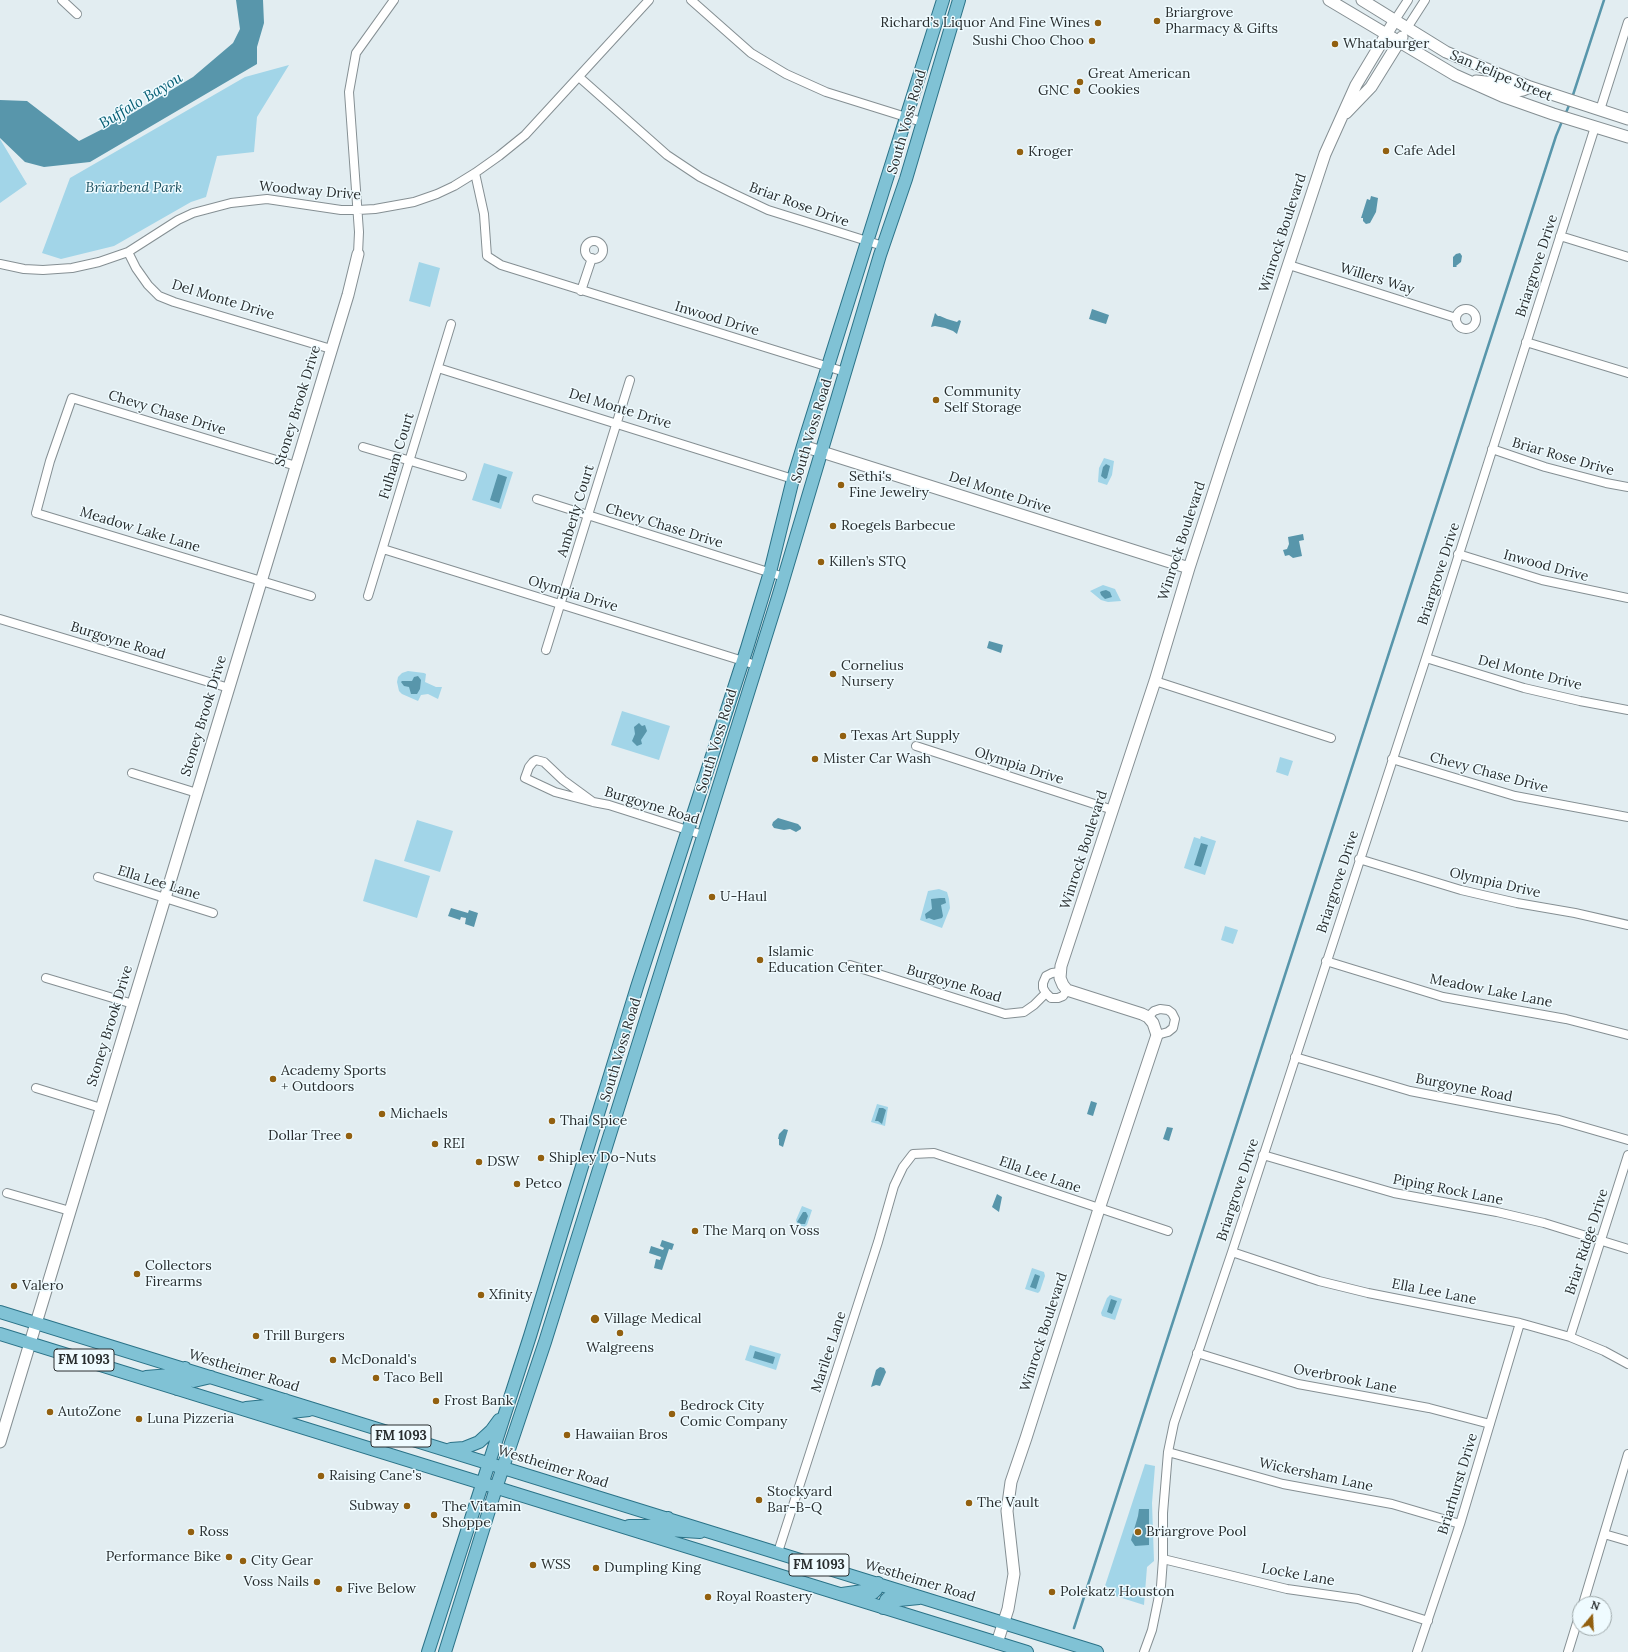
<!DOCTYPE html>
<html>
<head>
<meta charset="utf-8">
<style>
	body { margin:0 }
	#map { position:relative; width:1628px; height:1652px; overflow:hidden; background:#e2edf1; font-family:Lora,serif }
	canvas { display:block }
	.north { position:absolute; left:1572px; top:1596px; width:40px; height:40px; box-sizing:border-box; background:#effbff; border:1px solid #9fa9ab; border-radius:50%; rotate:18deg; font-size:11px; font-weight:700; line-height:16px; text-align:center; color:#282d2e }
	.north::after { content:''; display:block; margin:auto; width:14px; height:18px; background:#926010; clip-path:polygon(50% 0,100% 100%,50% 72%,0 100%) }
</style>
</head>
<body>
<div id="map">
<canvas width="1628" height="1652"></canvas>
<div class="north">N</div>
</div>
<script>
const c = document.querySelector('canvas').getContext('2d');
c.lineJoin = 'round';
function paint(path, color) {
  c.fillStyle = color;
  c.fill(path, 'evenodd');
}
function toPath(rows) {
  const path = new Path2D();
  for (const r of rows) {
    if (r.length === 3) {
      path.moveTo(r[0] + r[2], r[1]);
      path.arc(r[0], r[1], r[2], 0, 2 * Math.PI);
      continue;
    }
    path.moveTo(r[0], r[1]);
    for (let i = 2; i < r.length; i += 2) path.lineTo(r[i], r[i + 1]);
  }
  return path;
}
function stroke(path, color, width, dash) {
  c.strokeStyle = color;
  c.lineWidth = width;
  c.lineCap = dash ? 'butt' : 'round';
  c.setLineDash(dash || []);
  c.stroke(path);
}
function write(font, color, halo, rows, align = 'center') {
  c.font = font + ' Lora,serif';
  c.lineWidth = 3;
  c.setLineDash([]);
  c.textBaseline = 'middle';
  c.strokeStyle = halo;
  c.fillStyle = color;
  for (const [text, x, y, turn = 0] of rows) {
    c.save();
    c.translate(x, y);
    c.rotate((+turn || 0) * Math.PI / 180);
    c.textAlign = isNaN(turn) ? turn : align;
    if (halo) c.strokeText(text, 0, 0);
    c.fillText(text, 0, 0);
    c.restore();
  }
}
const green = toPath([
	[289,65,257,117,254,152,217,156,206,197,191,202,114,246,61,259,42,253,70,178,245,77],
	[0,139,27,184,0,203],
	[419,262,440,268,430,307,409,301],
	[1104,458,1114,461,1112,475,1107,485,1098,482,1099,468],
	[484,463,513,472,501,509,472,500],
	[1103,585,1115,589,1121,601,1108,602,1101,600,1090,591],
	[408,671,424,673,426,674,425,682,436,687,442,687,438,699,428,694,421,695,418,701,402,694,399,691,397,682,398,677,402,673],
	[622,711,670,726,659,760,611,745],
	[1280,757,1293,761,1288,776,1276,772],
	[417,820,453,831,440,872,404,861],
	[1201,836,1216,841,1205,875,1184,868,1194,837,1200,839],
	[375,859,430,876,417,918,363,901],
	[939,889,947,892,949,899,950,908,942,928,920,920,928,891],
	[1225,926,1238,930,1233,944,1221,940],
	[877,1104,888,1107,885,1126,871,1122],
	[802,1206,812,1210,807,1225,804,1227,797,1224,796,1220],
	[1032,1268,1044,1272,1045,1276,1040,1291,1038,1293,1025,1289],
	[1110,1295,1122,1299,1115,1320,1102,1316,1101,1313,1107,1298],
	[750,1345,781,1354,776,1370,745,1360],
	[1145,1464,1155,1466,1152,1503,1154,1561,1147,1567,1144,1605,1103,1592]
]);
const water = toPath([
	[236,0,263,0,264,23,257,47,257,64,90,162,44,167,25,162,0,138,0,100,27,101,79,141,128,116,193,77,233,43,240,29],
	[1371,196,1378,198,1376,212,1370,223,1366,224,1363,221,1363,218,1361,218,1367,199,1370,200],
	[1460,253,1462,256,1461,262,1456,266,1457,267,1453,267,1453,257,1456,254],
	[1092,309,1109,315,1106,324,1089,319],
	[935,313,938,316,940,316,947,319,957,322,959,320,961,321,957,334,953,331,945,328,935,326,931,327],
	[1106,464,1110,466,1107,478,1105,479,1101,476,1103,467],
	[498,474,507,477,499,503,490,500],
	[1303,534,1304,540,1299,541,1302,556,1293,558,1289,555,1285,556,1283,550,1287,549,1289,544,1288,537],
	[1106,590,1110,592,1112,597,1105,599,1101,595,1100,592,1102,591],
	[989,641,1003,645,1001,653,987,648],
	[418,676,421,680,420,689,417,694,411,694,409,687,404,686,401,682,402,681,412,681,414,677],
	[639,723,642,726,645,725,647,731,641,740,642,744,637,746,632,741,635,734,634,727],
	[778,818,798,824,801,827,801,829,796,832,790,829,784,830,774,828,772,825,773,822],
	[1201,843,1208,845,1201,867,1194,865],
	[940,898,945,898,946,903,941,905,943,916,942,918,934,920,929,918,926,919,925,914,932,909,931,899],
	[451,908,468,913,469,910,478,913,474,927,465,924,466,918,461,917,460,920,448,916],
	[1091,1101,1097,1103,1093,1116,1087,1114],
	[879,1108,883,1108,886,1110,882,1124,878,1121,875,1121],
	[1167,1127,1173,1128,1169,1141,1163,1139],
	[784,1129,788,1130,783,1147,779,1145,779,1139,778,1139,779,1134],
	[997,1194,1002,1197,999,1212,992,1207],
	[803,1212,806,1212,808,1216,805,1224,801,1224,797,1222],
	[662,1240,674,1244,672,1250,669,1249,662,1270,654,1268,656,1259,660,1260,661,1257,649,1253,651,1246,663,1250,664,1248,660,1246],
	[1035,1274,1040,1276,1036,1289,1030,1287],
	[1111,1299,1117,1301,1112,1314,1107,1312],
	[755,1351,775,1357,773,1364,753,1358],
	[880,1367,884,1368,886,1372,880,1386,876,1385,871,1387,876,1370],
	[1139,1509,1149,1509,1149,1545,1135,1546,1131,1540,1138,1516]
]);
const stream = toPath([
	[1572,98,1604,0],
	[1565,115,1570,103],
	[1074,1628,1556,136,1563,119]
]);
const street = toPath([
	[62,0,77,14],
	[691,0,751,53,786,74,826,92,922,122],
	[1395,20,1408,0],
	[1407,28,1425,0],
	[579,77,667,155,700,177,732,193,768,210,883,246],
	[1600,110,1628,22],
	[475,173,484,214,487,256,501,265,845,372],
	[1560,236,1628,257],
	[594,250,9],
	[128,252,136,268,148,285,159,296,174,302,331,349],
	[358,254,359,232,349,92,356,53,394,0],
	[0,264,24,269,43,270,72,268,99,262,128,252,178,220,193,213,231,203,267,199,341,210,358,210,375,209,414,202,437,194,454,186,475,173,499,156,525,135,649,0],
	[1289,265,1456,318],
	[581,291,592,258],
	[1466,319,10],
	[1526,342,1628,373],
	[438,368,793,479],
	[363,447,462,476],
	[1492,449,1545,467,1606,483,1628,487],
	[296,466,72,398,50,461,36,513,311,596],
	[537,499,784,577],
	[383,549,756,665],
	[1458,554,1542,580,1628,598],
	[368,596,451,324],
	[0,619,229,688],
	[546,650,630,380],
	[1426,658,1524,688,1580,701,1628,710],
	[1155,681,1331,738],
	[916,746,1113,810],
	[1392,759,1515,796,1628,817],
	[132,773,197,793],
	[593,802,563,780,544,762,536,760,533,762,529,767,525,778,555,792,593,802,609,805,703,835],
	[1359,859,1461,890,1517,903,1575,913,1628,925],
	[98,877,213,913],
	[1326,961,1443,997,1566,1019,1628,1035],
	[850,965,1005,1014,1024,1012,1034,1005,1046,993],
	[1060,972,1052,973,1046,976,1043,983,1043,988,1046,993,1051,998,1058,998,1063,996,1067,990],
	[46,978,133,1004],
	[1148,1017,1154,1011,1160,1009,1168,1010,1172,1013,1175,1019,1173,1028,1168,1032,1157,1035],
	[1295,1057,1410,1091,1559,1120,1628,1140],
	[36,1088,101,1108],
	[1263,1155,1394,1193,1497,1212,1544,1223,1628,1249],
	[7,1193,70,1211],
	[1232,1252,1319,1281,1368,1293,1520,1323,1570,1337,1604,1351,1628,1364],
	[1570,1337,1628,1155],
	[1197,1353,1298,1384,1429,1408,1490,1424],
	[1168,1452,1283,1484,1392,1504,1460,1524],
	[1604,1534,1628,1541],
	[778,1552,878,1242,894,1186,903,1167,913,1154,934,1153,1168,1231],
	[1163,1559,1287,1589,1358,1599,1428,1621],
	[1583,1604,1628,1454],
	[1144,1652,1152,1630,1161,1586,1163,1559,1163,1513,1168,1452,1174,1423,1232,1252,1426,658,1595,127],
	[1417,1652,1460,1524,1520,1323],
	[1568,1652,1580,1613]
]);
const secondary = toPath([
	[1329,0,1455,75,1502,96,1553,114,1628,137],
	[1362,0,1446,52,1530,87,1628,119],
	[1476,81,1495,83,1516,91,1523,90,1530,87],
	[1346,113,1371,87,1402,37],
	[803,446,1189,568],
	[0,1442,348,295,358,254],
	[997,1643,1008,1609,1014,1574,1007,1511,1011,1482,1026,1438,1099,1209,1157,1035,1153,1023,1148,1017,1142,1014,1067,990,1063,985,1060,978,1061,966,1155,681,1189,568,1224,460,1325,154,1356,85,1395,20]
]);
const primary = toPath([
	[0,1312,1097,1652],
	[0,1334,1027,1652],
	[146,1377,170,1375,174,1377,180,1374,185,1368],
	[177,1389,181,1383,185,1380,194,1381,211,1377],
	[246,1408,266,1406,277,1407,282,1405,285,1400],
	[274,1417,283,1410,291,1412,309,1410],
	[451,1449,464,1448,479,1442,491,1431,499,1420],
	[629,1526,658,1526,668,1518],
	[662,1539,668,1530,700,1532],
	[842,1594,863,1591,873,1593,876,1590,878,1583],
	[883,1608,886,1600,888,1598,899,1600,919,1598],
	[428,1652,530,1336,637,987,747,648,770,572,793,479,806,436,943,0],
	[445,1652,496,1488,545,1342,779,594,880,255,906,179,959,0]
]);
const markers = [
	[1157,21,4,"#926010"],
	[1098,23,4,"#926010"],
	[1092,41,4,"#926010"],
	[1335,44,4,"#926010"],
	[1080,82,4,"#926010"],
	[1077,91,4,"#926010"],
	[1386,151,4,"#926010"],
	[1020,152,4,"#926010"],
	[936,400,4,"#926010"],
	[841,485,4,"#926010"],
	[833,526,4,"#926010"],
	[821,562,4,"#926010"],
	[833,674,4,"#926010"],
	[843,736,4,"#926010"],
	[815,759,4,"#926010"],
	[712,897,4,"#926010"],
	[760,960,4,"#926010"],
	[273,1079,4,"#926010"],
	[382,1114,4,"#926010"],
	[552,1121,4,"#926010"],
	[349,1136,4,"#926010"],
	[435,1144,4,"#926010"],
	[541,1158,4,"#926010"],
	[479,1162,4,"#926010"],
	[517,1184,4,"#926010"],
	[695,1231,4,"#926010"],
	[137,1274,4,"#926010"],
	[14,1286,4,"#926010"],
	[481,1295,4,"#926010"],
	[595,1319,5,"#926010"],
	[620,1333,4,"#926010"],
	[256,1336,4,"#926010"],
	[333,1360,4,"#926010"],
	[376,1378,4,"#926010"],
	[436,1401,4,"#926010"],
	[50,1412,4,"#926010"],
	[672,1414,4,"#926010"],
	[139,1419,4,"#926010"],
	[567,1435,4,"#926010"],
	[321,1476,4,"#926010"],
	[759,1500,4,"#926010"],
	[969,1503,4,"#926010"],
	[407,1506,4,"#926010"],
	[434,1515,4,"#926010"],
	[191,1532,4,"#926010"],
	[1138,1532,4,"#926010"],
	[229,1557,4,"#926010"],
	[243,1561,4,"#926010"],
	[533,1565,4,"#926010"],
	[596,1568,4,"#926010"],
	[317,1582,4,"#926010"],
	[339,1589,4,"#926010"],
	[1052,1592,4,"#926010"],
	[708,1597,4,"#926010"]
];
const shields = [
	[84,1360,60],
	[401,1436,60],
	[819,1565,60]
];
const shieldNames = [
	["FM 1093",84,1360],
	["FM 1093",401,1436],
	["FM 1093",819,1565]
];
const poiNames = [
	["Briargrove",1165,13],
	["Pharmacy & Gifts",1165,29],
	["Richard’s Liquor And Fine Wines",1090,23,"right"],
	["Sushi Choo Choo",1084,41,"right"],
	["Whataburger",1343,44],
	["Great American",1088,74],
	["Cookies",1088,90],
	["GNC",1069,91,"right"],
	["Cafe Adel",1394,151],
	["Kroger",1028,152],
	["Community",944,392],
	["Self Storage",944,408],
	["Sethi's",849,477],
	["Fine Jewelry",849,493],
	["Roegels Barbecue",841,526],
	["Killen’s STQ",829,562],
	["Cornelius",841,666],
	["Nursery",841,682],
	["Texas Art Supply",851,736],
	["Mister Car Wash",823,759],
	["U-Haul",720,897],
	["Islamic",768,952],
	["Education Center",768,968],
	["Academy Sports",281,1071],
	["+ Outdoors",281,1087],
	["Michaels",390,1114],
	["Thai Spice",560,1121],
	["Dollar Tree",341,1136,"right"],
	["REI",443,1144],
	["Shipley Do-Nuts",549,1158],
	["DSW",487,1162],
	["Petco",525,1184],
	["The Marq on Voss",703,1231],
	["Collectors",145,1266],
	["Firearms",145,1282],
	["Valero",22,1286],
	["Xfinity",489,1295],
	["Village Medical",604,1319],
	["Trill Burgers",264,1336],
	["Walgreens",620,1348,"center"],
	["McDonald's",341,1360],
	["Taco Bell",384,1378],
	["Frost Bank",444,1401],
	["Bedrock City",680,1406],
	["Comic Company",680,1422],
	["AutoZone",58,1412],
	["Luna Pizzeria",147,1419],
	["Hawaiian Bros",575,1435],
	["Raising Cane's",329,1476],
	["Stockyard",767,1492],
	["Bar-B-Q",767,1508],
	["The Vault",977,1503],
	["Subway",399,1506,"right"],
	["The Vitamin",442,1507],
	["Shoppe",442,1523],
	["Ross",199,1532],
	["Briargrove Pool",1146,1532],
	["Performance Bike",221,1557,"right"],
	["City Gear",251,1561],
	["WSS",541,1565],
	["Dumpling King",604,1568],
	["Voss Nails",309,1582,"right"],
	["Five Below",347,1589],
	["Polekatz Houston",1060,1592],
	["Royal Roastery",716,1597]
];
const streetNames = [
	["San Felipe Street",1501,76,23],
	["South Voss Road",907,122,-74],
	["Woodway Drive",310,191,5],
	["Briar Rose Drive",799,205,20],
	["Winrock Boulevard",1283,233,-72],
	["Briargrove Drive",1537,266,-72],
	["Willers Way",1377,279,17],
	["Del Monte Drive",223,300,17],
	["Inwood Drive",717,319,17],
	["Stoney Brook Drive",298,406,-73],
	["Del Monte Drive",620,409,17],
	["Chevy Chase Drive",167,413,17],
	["South Voss Road",812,431,-73],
	["Fulham Court",397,456,-73],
	["Briar Rose Drive",1563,457,16],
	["Del Monte Drive",1000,493,18],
	["Amberly Court",576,511,-73],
	["Chevy Chase Drive",664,526,17],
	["Meadow Lake Lane",140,530,17],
	["Winrock Boulevard",1182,541,-72],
	["Inwood Drive",1546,566,15],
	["Briargrove Drive",1439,574,-72],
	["Olympia Drive",573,594,17],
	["Burgoyne Road",118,641,17],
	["Del Monte Drive",1530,673,14],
	["Stoney Brook Drive",204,716,-73],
	["South Voss Road",717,741,-73],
	["Olympia Drive",1019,766,18],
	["Chevy Chase Drive",1489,773,15],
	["Burgoyne Road",652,806,17],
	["Winrock Boulevard",1084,850,-72],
	["Briargrove Drive",1338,882,-72],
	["Ella Lee Lane",159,883,17],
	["Olympia Drive",1495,883,13],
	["Burgoyne Road",954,984,17],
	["Meadow Lake Lane",1491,991,11],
	["Stoney Brook Drive",110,1026,-73],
	["South Voss Road",621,1050,-73],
	["Burgoyne Road",1464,1088,11],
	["Ella Lee Lane",1040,1175,19],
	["Briargrove Drive",1238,1190,-72],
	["Piping Rock Lane",1448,1190,11],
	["Briar Ridge Drive",1587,1242,-72],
	["Ella Lee Lane",1434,1292,11],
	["Winrock Boulevard",1044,1332,-72],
	["Marilee Lane",829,1352,-72],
	["Westheimer Road",244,1371,17],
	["Overbrook Lane",1345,1379,11],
	["Westheimer Road",553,1467,17],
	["Wickersham Lane",1316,1475,12],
	["Briarhurst Drive",1458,1484,-73],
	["Locke Lane",1298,1575,10],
	["Westheimer Road",920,1581,17]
];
const parkNames = [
	["Briarbend Park",134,188]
];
const waterNames = [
	["Buffalo Bayou",141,101,-31]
];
paint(green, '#a2d5e8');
paint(water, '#5896ab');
stroke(stream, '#5896ab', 2.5);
stroke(street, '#858f93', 10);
stroke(secondary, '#858f93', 13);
stroke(primary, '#2b7388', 14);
stroke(street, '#fff', 8);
stroke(secondary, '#fff', 11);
stroke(primary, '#80c2d5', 12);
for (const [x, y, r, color] of markers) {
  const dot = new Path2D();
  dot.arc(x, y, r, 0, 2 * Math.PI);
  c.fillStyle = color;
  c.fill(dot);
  stroke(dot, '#effbff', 1.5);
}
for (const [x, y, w] of shields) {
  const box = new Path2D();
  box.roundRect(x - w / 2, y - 11, w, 22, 3);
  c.fillStyle = '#effbff';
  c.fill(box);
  stroke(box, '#282d2e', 1);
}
write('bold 13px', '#282d2e', null, shieldNames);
write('14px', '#282d2e', '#effbff', poiNames, 'left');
write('14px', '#282d2e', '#effbff', streetNames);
write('italic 14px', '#1d5161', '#effbff', parkNames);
write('italic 15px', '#045d73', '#effbff', waterNames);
</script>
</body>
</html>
